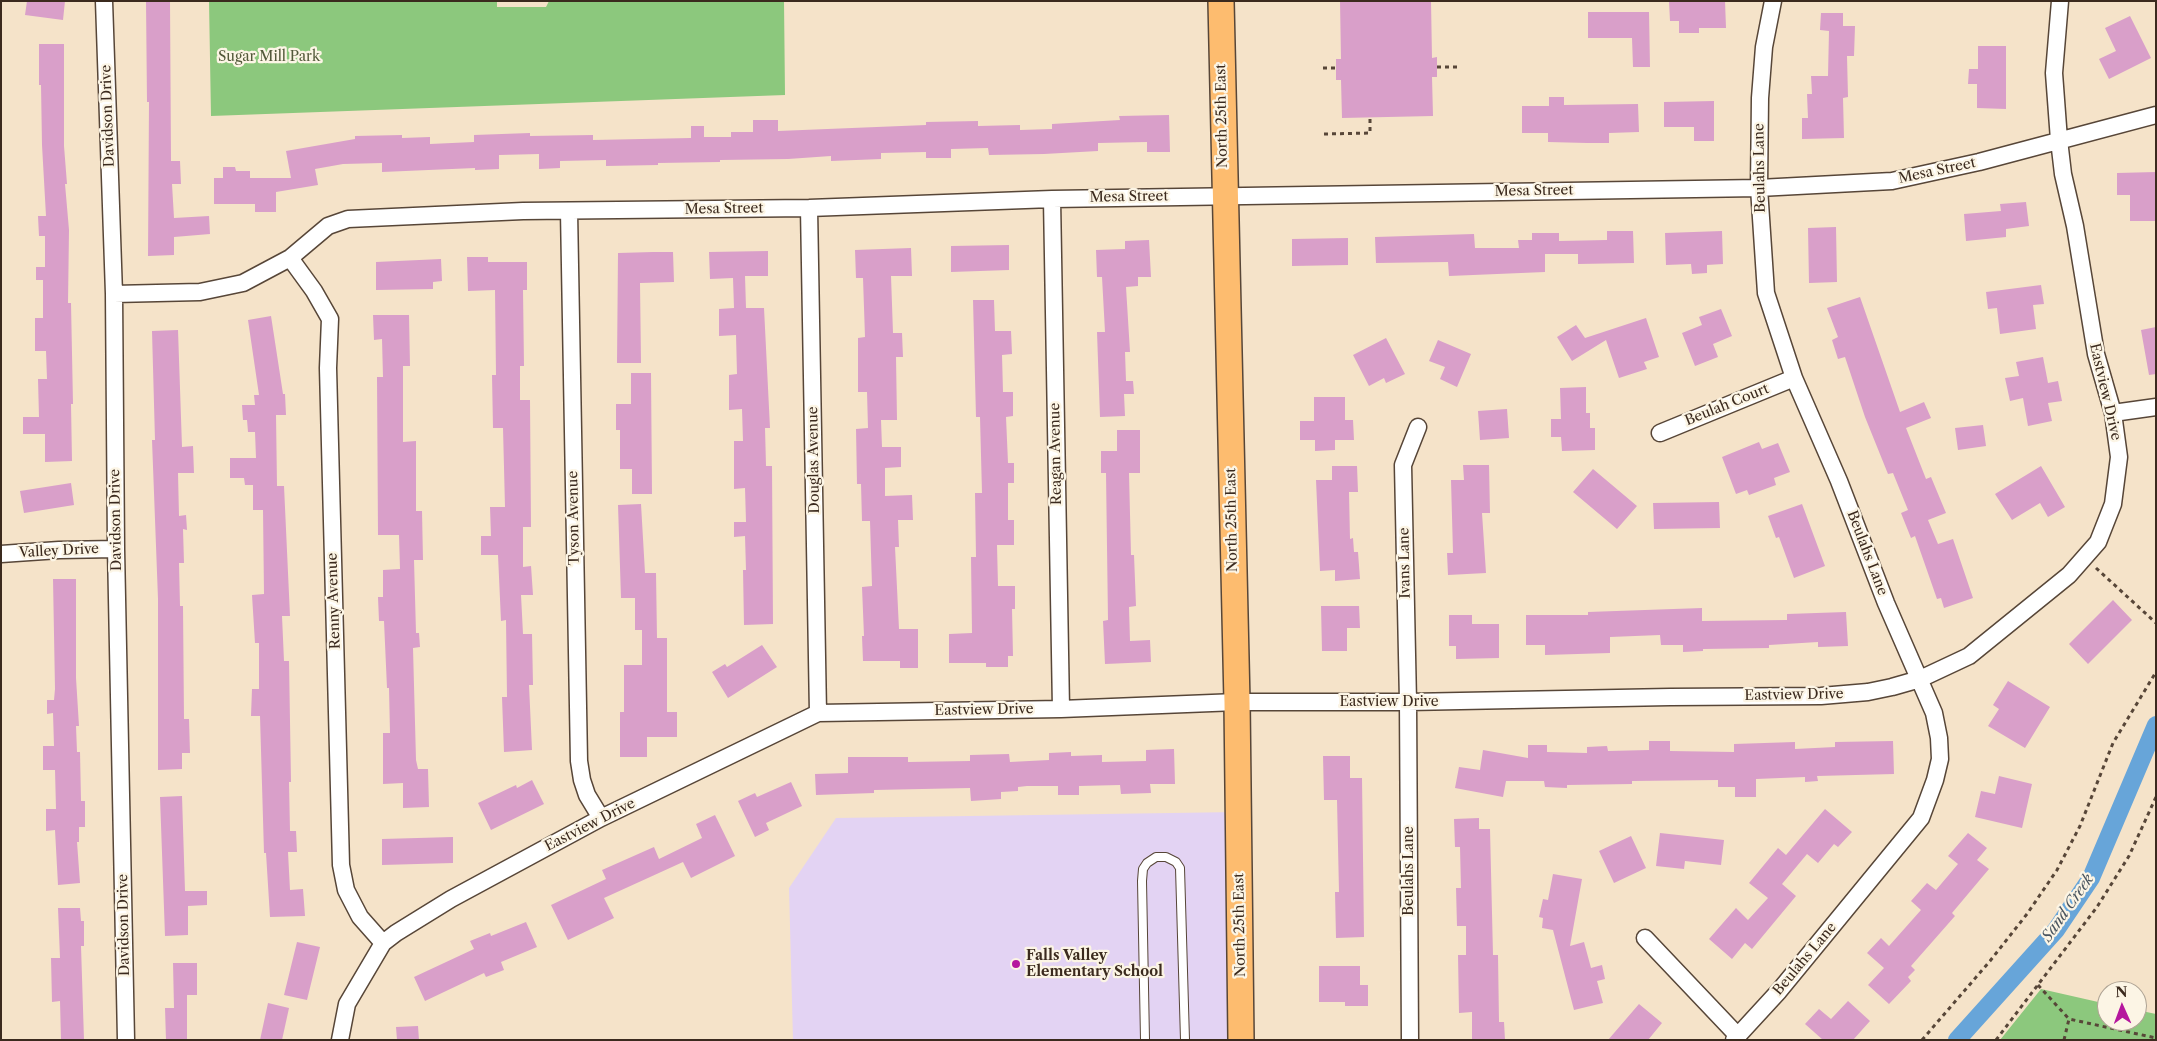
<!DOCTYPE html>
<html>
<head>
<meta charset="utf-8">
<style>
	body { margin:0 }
	#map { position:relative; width:2157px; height:1041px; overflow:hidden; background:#f5e3c9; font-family:"Libre Caslon Text",serif }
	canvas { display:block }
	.frame { position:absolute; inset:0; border:2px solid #3b2a1e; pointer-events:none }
	.north { position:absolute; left:2097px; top:981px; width:50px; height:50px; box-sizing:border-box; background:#fcf5e5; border:1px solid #afa495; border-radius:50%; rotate:358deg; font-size:14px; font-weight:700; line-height:20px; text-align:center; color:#3b2a1e }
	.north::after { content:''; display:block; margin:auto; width:18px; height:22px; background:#b5179e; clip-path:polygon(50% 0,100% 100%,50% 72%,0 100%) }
</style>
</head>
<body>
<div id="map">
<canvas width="2157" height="1041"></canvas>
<div class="frame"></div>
<div class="north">N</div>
</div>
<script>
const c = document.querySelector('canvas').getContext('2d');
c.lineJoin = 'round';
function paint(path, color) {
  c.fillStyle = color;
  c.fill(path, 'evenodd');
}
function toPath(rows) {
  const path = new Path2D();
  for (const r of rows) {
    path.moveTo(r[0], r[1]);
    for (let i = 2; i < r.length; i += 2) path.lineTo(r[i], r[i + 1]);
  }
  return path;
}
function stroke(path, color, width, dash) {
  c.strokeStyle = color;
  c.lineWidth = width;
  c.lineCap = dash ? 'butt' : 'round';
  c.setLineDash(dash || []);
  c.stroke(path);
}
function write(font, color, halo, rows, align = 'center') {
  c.font = font + ' "Libre Caslon Text",serif';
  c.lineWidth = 4.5;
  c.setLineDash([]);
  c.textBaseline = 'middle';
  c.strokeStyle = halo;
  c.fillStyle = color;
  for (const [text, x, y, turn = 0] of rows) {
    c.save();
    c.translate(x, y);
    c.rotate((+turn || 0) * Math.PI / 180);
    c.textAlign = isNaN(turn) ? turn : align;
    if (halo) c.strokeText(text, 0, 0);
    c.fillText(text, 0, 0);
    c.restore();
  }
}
const built = toPath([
	[1238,812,1242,1040,793,1040,789,888,836,818]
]);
const green = toPath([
	[209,1,497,1,497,7,546,7,549,1,784,1,785,95,211,116],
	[2041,989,2107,1004,2107,1021,2137,1021,2137,1010,2156,1014,2156,1040,2000,1040]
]);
const canal = toPath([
	[1957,1040,2056,930,2091,878,2156,725]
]);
const building = toPath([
	[27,1,65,1,63,20,25,15],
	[146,1,170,1,171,161,180,161,181,184,172,184,174,218,209,216,210,234,174,237,174,255,148,256,149,102,147,102],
	[1340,1,1431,1,1432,58,1437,57,1437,77,1432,77,1433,116,1342,118,1341,80,1336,80,1336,59,1341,59],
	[1669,1,1725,1,1726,28,1699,28,1699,33,1679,33,1679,21,1670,21],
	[1588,12,1649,12,1650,67,1633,67,1632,38,1588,38],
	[1821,13,1843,13,1843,26,1855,26,1854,56,1847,56,1848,97,1843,98,1844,138,1802,139,1802,118,1808,118,1807,94,1812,94,1811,76,1828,76,1829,31,1820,30],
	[2130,16,2151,58,2109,79,2099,59,2116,51,2105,28],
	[39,44,64,44,64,146,67,184,65,184,69,230,68,303,71,303,73,404,71,404,72,461,45,462,45,434,23,434,23,417,39,417,38,379,47,379,46,351,35,351,35,318,43,318,43,280,36,280,36,267,45,267,45,236,39,236,38,216,46,216,42,145,41,85,39,85],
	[1978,46,2006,46,2006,109,1977,108,1977,84,1968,84,1969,69,1978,69],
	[1549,97,1564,97,1564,105,1638,104,1639,132,1609,133,1609,143,1587,143,1548,142,1548,133,1522,133,1522,106,1549,106],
	[1714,101,1714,141,1694,141,1694,127,1664,127,1664,102],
	[1169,115,1170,152,1147,152,1147,142,1098,143,1098,151,1044,154,989,155,988,148,951,149,951,158,926,158,926,152,881,153,881,159,831,161,831,156,788,159,720,160,720,162,658,163,658,165,606,166,606,160,560,161,560,168,539,169,539,154,499,155,499,169,475,170,475,168,382,172,382,163,343,164,315,169,318,185,276,192,276,212,255,212,255,204,214,204,214,178,223,178,223,167,235,167,236,171,250,171,250,178,291,178,286,151,355,139,355,136,402,135,402,138,430,137,430,144,474,142,474,135,530,133,530,136,593,135,593,140,691,138,691,126,704,126,704,137,731,137,731,132,753,132,753,120,778,120,778,131,926,125,926,122,978,121,978,126,1020,125,1020,130,1052,129,1052,124,1120,120,1119,116],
	[2156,172,2156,221,2130,221,2130,195,2117,195,2117,173],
	[2026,202,2029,226,2006,229,2006,237,1966,241,1964,214,2001,211,2000,204],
	[1836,227,1837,282,1809,283,1808,228],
	[1607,231,1633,231,1634,263,1578,264,1578,254,1545,254,1545,272,1449,276,1448,262,1376,263,1375,237,1474,234,1475,248,1519,248,1518,240,1532,240,1532,233,1559,233,1559,241,1607,240],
	[1722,231,1723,264,1707,265,1707,273,1692,274,1691,264,1666,265,1665,233],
	[1348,238,1348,265,1292,266,1292,239],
	[1149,240,1151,277,1138,277,1138,286,1126,287,1130,352,1125,352,1126,381,1133,381,1134,394,1124,394,1125,416,1100,417,1097,332,1105,332,1102,277,1097,277,1096,250,1125,249,1125,241],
	[1009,245,1009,270,951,272,951,246],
	[911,248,912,276,891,276,893,333,902,333,903,357,896,357,897,420,881,420,882,447,901,447,901,467,885,468,885,496,912,495,913,520,898,520,899,547,895,547,899,629,918,629,918,668,900,668,900,661,863,661,862,636,864,636,862,587,872,586,870,521,862,521,861,484,857,484,856,429,868,428,867,392,858,392,858,338,865,337,863,278,856,278,855,250],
	[768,251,768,276,745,276,746,308,764,308,770,428,765,428,766,466,772,466,773,624,744,625,743,570,746,570,745,536,734,537,734,522,746,522,745,488,734,489,734,441,743,441,742,409,729,410,729,375,737,374,736,335,719,336,719,309,734,308,733,278,710,279,709,252],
	[653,252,673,252,674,282,640,283,641,363,617,363,618,253],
	[467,257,488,257,488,262,527,262,527,290,523,290,524,366,520,366,520,400,530,400,531,527,523,527,523,567,531,566,533,595,521,595,523,634,532,634,533,685,529,685,532,750,504,752,502,697,507,697,506,620,501,621,498,555,481,555,481,536,491,536,490,507,505,507,503,428,493,428,492,375,496,375,495,290,468,291],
	[441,259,442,281,433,282,433,289,376,290,376,262],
	[2041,285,2044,304,2033,305,2036,329,2000,334,1997,308,1988,309,1986,292],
	[1860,297,1900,412,1924,402,1931,418,1906,428,1926,479,1931,477,1946,513,1928,520,1938,544,1953,539,1973,598,1944,608,1941,598,1937,599,1915,536,1911,538,1901,513,1908,510,1893,473,1888,474,1865,417,1845,357,1838,359,1832,340,1838,337,1827,308],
	[973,300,994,300,995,331,1011,331,1012,354,1002,355,1003,392,1013,392,1013,416,1006,417,1008,463,1014,463,1014,483,1008,483,1008,520,1014,520,1014,545,997,545,998,586,1015,586,1015,609,1012,609,1013,656,1008,656,1008,667,986,667,986,663,949,663,949,634,972,633,971,557,976,557,975,493,982,493,980,417,976,417],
	[1721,309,1732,336,1713,344,1718,357,1695,366,1682,333,1702,325,1699,317],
	[373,315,409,315,410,366,403,366,403,442,416,441,416,511,422,511,423,560,414,560,416,633,419,633,420,647,413,648,416,760,418,769,428,769,429,807,403,808,403,783,383,784,383,733,390,733,389,688,387,688,384,621,379,621,378,597,383,597,383,570,400,569,399,535,378,535,377,377,383,377,382,339,374,340],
	[271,316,283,394,285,394,286,415,276,415,277,486,284,486,290,616,282,616,284,661,289,661,291,782,289,782,290,831,296,831,297,852,288,852,290,890,303,889,305,916,270,917,266,853,264,853,260,716,251,716,252,689,259,689,259,643,255,643,252,595,264,594,263,510,253,510,253,485,245,485,244,478,230,478,230,458,256,458,255,432,248,432,247,420,243,420,242,405,255,405,254,395,259,395,248,320],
	[1646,318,1659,357,1644,362,1647,369,1619,378,1606,340,1572,361,1557,337,1576,325,1585,338],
	[2156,327,2156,374,2149,375,2141,330],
	[178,330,182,447,193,446,194,473,178,473,179,516,186,515,187,530,183,529,184,563,179,563,180,606,183,606,184,719,189,719,190,753,182,753,182,769,158,770,158,599,152,440,155,440,152,331],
	[1386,338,1405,374,1386,383,1384,378,1369,386,1353,355],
	[1438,340,1471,354,1457,387,1440,379,1445,367,1429,361],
	[2043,357,2048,383,2058,381,2062,401,2048,403,2052,421,2028,426,2023,398,2010,401,2005,378,2019,376,2016,362],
	[631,373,651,373,652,494,632,494,632,469,620,469,620,430,616,430,616,404,631,404],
	[1586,387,1586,413,1590,413,1590,428,1595,428,1595,450,1562,451,1561,437,1551,437,1551,419,1561,419,1560,388],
	[1314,397,1345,397,1345,420,1353,420,1354,440,1335,440,1335,450,1315,451,1315,440,1300,440,1300,421,1314,421],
	[1507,409,1509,438,1480,440,1478,411],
	[1983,425,1986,446,1958,450,1955,428],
	[1117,430,1140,430,1140,473,1129,473,1131,555,1134,555,1136,606,1129,607,1130,641,1150,640,1151,662,1105,664,1103,621,1108,620,1106,473,1101,473,1101,451,1117,451],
	[1759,442,1762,449,1778,443,1790,472,1774,478,1776,485,1749,495,1747,490,1736,494,1722,457],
	[1463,465,1489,465,1490,513,1482,513,1486,573,1448,575,1447,553,1453,553,1451,480,1464,480],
	[1332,466,1357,466,1358,492,1349,492,1350,539,1353,538,1354,552,1358,552,1360,579,1335,581,1335,570,1320,571,1316,480,1332,480],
	[2041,466,2065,507,2048,517,2040,503,2012,520,1995,494],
	[1593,469,1637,506,1617,529,1573,492],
	[71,483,74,505,24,513,20,491],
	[1719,502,1720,528,1654,529,1653,503],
	[641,504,645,573,656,573,657,638,667,638,667,712,677,712,677,737,647,737,647,757,620,757,620,712,624,712,624,665,642,665,642,630,635,630,635,598,621,598,618,505],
	[1802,504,1825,566,1794,578,1779,537,1776,538,1768,516],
	[53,579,76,579,76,678,79,726,76,726,77,752,80,752,81,801,85,801,85,827,79,827,79,842,77,842,80,883,58,885,55,830,46,831,46,809,56,809,55,770,43,770,43,746,54,746,53,713,47,714,47,700,54,700,55,689],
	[2113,600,2132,620,2088,664,2069,644],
	[1321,606,1359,606,1360,628,1347,628,1347,651,1322,651],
	[1702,608,1702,621,1787,620,1787,614,1846,612,1848,646,1818,647,1818,642,1769,645,1769,648,1703,649,1703,651,1683,652,1683,645,1661,645,1660,635,1610,637,1610,653,1545,655,1545,645,1526,645,1526,615,1588,615,1588,612],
	[1449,615,1472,615,1472,624,1499,624,1499,658,1456,659,1456,646,1449,646],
	[762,645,777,667,728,698,712,672,725,664,727,667],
	[2008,681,2050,707,2025,748,1988,726,1999,709,1993,705],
	[1649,741,1670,741,1670,751,1734,752,1734,744,1795,742,1795,749,1835,747,1835,742,1893,741,1894,774,1817,776,1818,781,1805,782,1805,777,1756,779,1756,797,1735,797,1735,787,1718,787,1718,780,1632,781,1632,784,1567,785,1567,788,1545,787,1544,781,1506,781,1503,797,1455,788,1459,767,1480,770,1483,750,1528,758,1528,745,1547,745,1547,752,1587,753,1587,747,1607,746,1608,751,1649,750],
	[1174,749,1175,784,1150,784,1151,793,1121,794,1120,785,1079,786,1079,795,1058,795,1058,786,1027,786,1018,787,1018,791,1001,792,1001,799,971,801,970,788,874,790,874,793,816,795,815,774,848,773,848,757,908,757,908,762,970,761,970,755,1009,754,1010,762,1049,760,1049,753,1071,752,1071,756,1102,755,1102,762,1146,761,1146,750],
	[1323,756,1350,756,1350,778,1362,778,1364,937,1336,938,1335,892,1339,892,1337,800,1324,800],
	[1999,776,2032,784,2022,828,1975,817,1981,791,1995,794],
	[532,780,544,804,491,830,478,803,516,785,517,788],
	[791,782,802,806,766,823,769,830,755,837,738,801,755,793,757,797],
	[182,796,185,891,207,891,207,905,188,906,188,935,165,936,160,797],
	[1825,809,1852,832,1838,847,1834,844,1818,863,1807,854,1782,884,1796,896,1752,949,1745,943,1732,959,1709,939,1736,908,1748,920,1768,898,1749,883,1778,848,1786,855],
	[715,815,735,856,691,878,683,862,604,898,614,918,568,940,551,905,606,879,602,870,654,847,659,859,702,838,696,824],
	[1479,818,1479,829,1490,829,1493,955,1498,955,1499,1022,1504,1022,1505,1040,1472,1040,1472,1012,1459,1013,1458,955,1466,955,1466,926,1457,926,1456,888,1461,888,1460,847,1455,847,1454,819],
	[1660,833,1724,840,1721,865,1685,861,1684,869,1656,866],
	[1968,833,1987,848,1977,860,1989,869,1952,913,1955,916,1911,966,1915,970,1908,977,1911,981,1889,1004,1868,985,1884,968,1867,953,1881,938,1889,946,1921,910,1911,901,1927,883,1936,890,1958,864,1948,856],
	[1631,836,1646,868,1614,883,1599,851],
	[453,837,453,863,382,865,382,839],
	[1553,874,1582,879,1570,946,1584,942,1591,968,1602,965,1605,979,1597,981,1603,1003,1574,1010,1553,930,1542,928,1543,918,1539,917,1543,899,1548,900],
	[58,908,80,908,81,921,84,921,84,946,81,946,84,1040,61,1040,60,1001,52,1002,51,958,60,958],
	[526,922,537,947,501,962,504,970,486,977,484,973,425,1001,414,977,474,949,470,941,490,933,491,936],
	[297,942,320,947,307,1000,284,995],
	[173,963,197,963,197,995,187,995,187,1040,166,1040,165,1008,174,1008],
	[1319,966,1360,966,1360,985,1368,985,1368,1006,1345,1006,1345,1002,1319,1002],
	[1848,1001,1870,1021,1853,1040,1823,1040,1805,1024,1819,1009,1831,1019],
	[268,1003,289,1008,282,1040,260,1040],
	[1639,1004,1662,1023,1648,1040,1608,1040],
	[418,1026,419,1040,397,1040,396,1027]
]);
const path = toPath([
	[1437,67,1457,67],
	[1323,68,1336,68],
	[1324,134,1370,133,1370,117],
	[2096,568,2156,623],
	[2038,985,2069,1019],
	[1922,1040,1990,961,2027,914,2057,870,2080,826,2113,743,2156,672],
	[1996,1040,2097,907,2129,856,2156,797],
	[2064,1040,2069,1019,2156,1038]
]);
const lane = toPath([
	[1145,1040,1142,881,1143,869,1147,863,1156,857,1166,857,1176,862,1180,868,1185,1040]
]);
const street = toPath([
	[104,1,114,294,116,549,126,1040],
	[1052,199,1061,709],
	[809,208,818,713],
	[569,211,579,761,582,780,587,795,601,818],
	[290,258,314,291,330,319,328,368,341,865,346,890,360,917,383,943],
	[114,294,200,292,243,283,290,258,328,226,348,219,523,211,809,208,1052,199,1759,188,1892,181,1979,162,2156,115],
	[2113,413,2156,407],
	[1660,433,1794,378],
	[1,554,59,550,116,549],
	[1645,938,1738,1036],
	[340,1040,347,1004,383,943,396,933,451,899,601,818,818,713,1061,709,1237,702,1408,702,1670,697,1821,696,1868,692,1892,687,1920,679,1969,656,2069,575,2098,542,2113,504,2119,457,2113,413,2096,354,2075,226,2063,174,2059,140,2054,73,2060,1],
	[1410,1040,1408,702,1403,465,1418,427],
	[1734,1040,1779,991,1921,818,1935,780,1940,759,1939,738,1934,713,1886,603,1839,481,1794,378,1766,293,1759,188,1760,98,1764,47,1773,1]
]);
const primary = toPath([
	[1221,1,1237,702,1241,1040]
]);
const markers = [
	[1016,964,5,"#b5179e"]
];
const parkNames = [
	["Sugar Mill Park",269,57]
];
const streetNames = [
	["Davidson Drive",108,116,-92],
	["North 25th East",1222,116,-91],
	["Beulahs Lane",1760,168,-91],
	["Mesa Street",1937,171,-12],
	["Mesa Street",1534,191,-1],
	["Mesa Street",1129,197,-1],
	["Mesa Street",724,209,-1],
	["Eastview Drive",2105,392,77],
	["Beulah Court",1727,405,-22],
	["Reagan Avenue",1056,454,-91],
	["Douglas Avenue",814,460,-91],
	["Tyson Avenue",574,518,-91],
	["Davidson Drive",116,520,-91],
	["North 25th East",1232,520,-91],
	["Valley Drive",59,551,-3],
	["Beulahs Lane",1867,553,69],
	["Ivans Lane",1405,563,-91],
	["Renny Avenue",334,601,-92],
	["Eastview Drive",1794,695,-1],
	["Eastview Drive",1389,702],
	["Eastview Drive",984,710,-1],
	["Eastview Drive",590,825,-27],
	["Beulahs Lane",1409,871,-90],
	["Davidson Drive",124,925,-91],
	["North 25th East",1240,925,-91],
	["Beulahs Lane",1805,959,-50]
];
const poiNames = [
	["Falls Valley",1026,956],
	["Elementary School",1026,972]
];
const waterNames = [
	["Sand Creek",2068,908,-55]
];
paint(built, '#e3d3f3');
paint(green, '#8cc87d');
stroke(canal, '#67a5d9', 18);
paint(building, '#d99fc9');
stroke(lane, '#574638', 10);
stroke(street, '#574638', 19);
stroke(primary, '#574638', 28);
stroke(path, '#574638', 3, [4, 4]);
stroke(lane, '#fff', 8);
stroke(street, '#fff', 16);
stroke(primary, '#fdbc6f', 25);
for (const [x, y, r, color] of markers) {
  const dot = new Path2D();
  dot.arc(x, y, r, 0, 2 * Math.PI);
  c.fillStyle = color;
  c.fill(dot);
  stroke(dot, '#fcf5e5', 2);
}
write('14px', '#53593a', '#fcf5e5', parkNames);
write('14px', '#3b2a1e', '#fcf5e5', streetNames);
write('bold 14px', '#3b2a1e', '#fcf5e5', poiNames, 'left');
write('italic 15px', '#4a555f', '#fcf5e5', waterNames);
</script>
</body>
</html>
